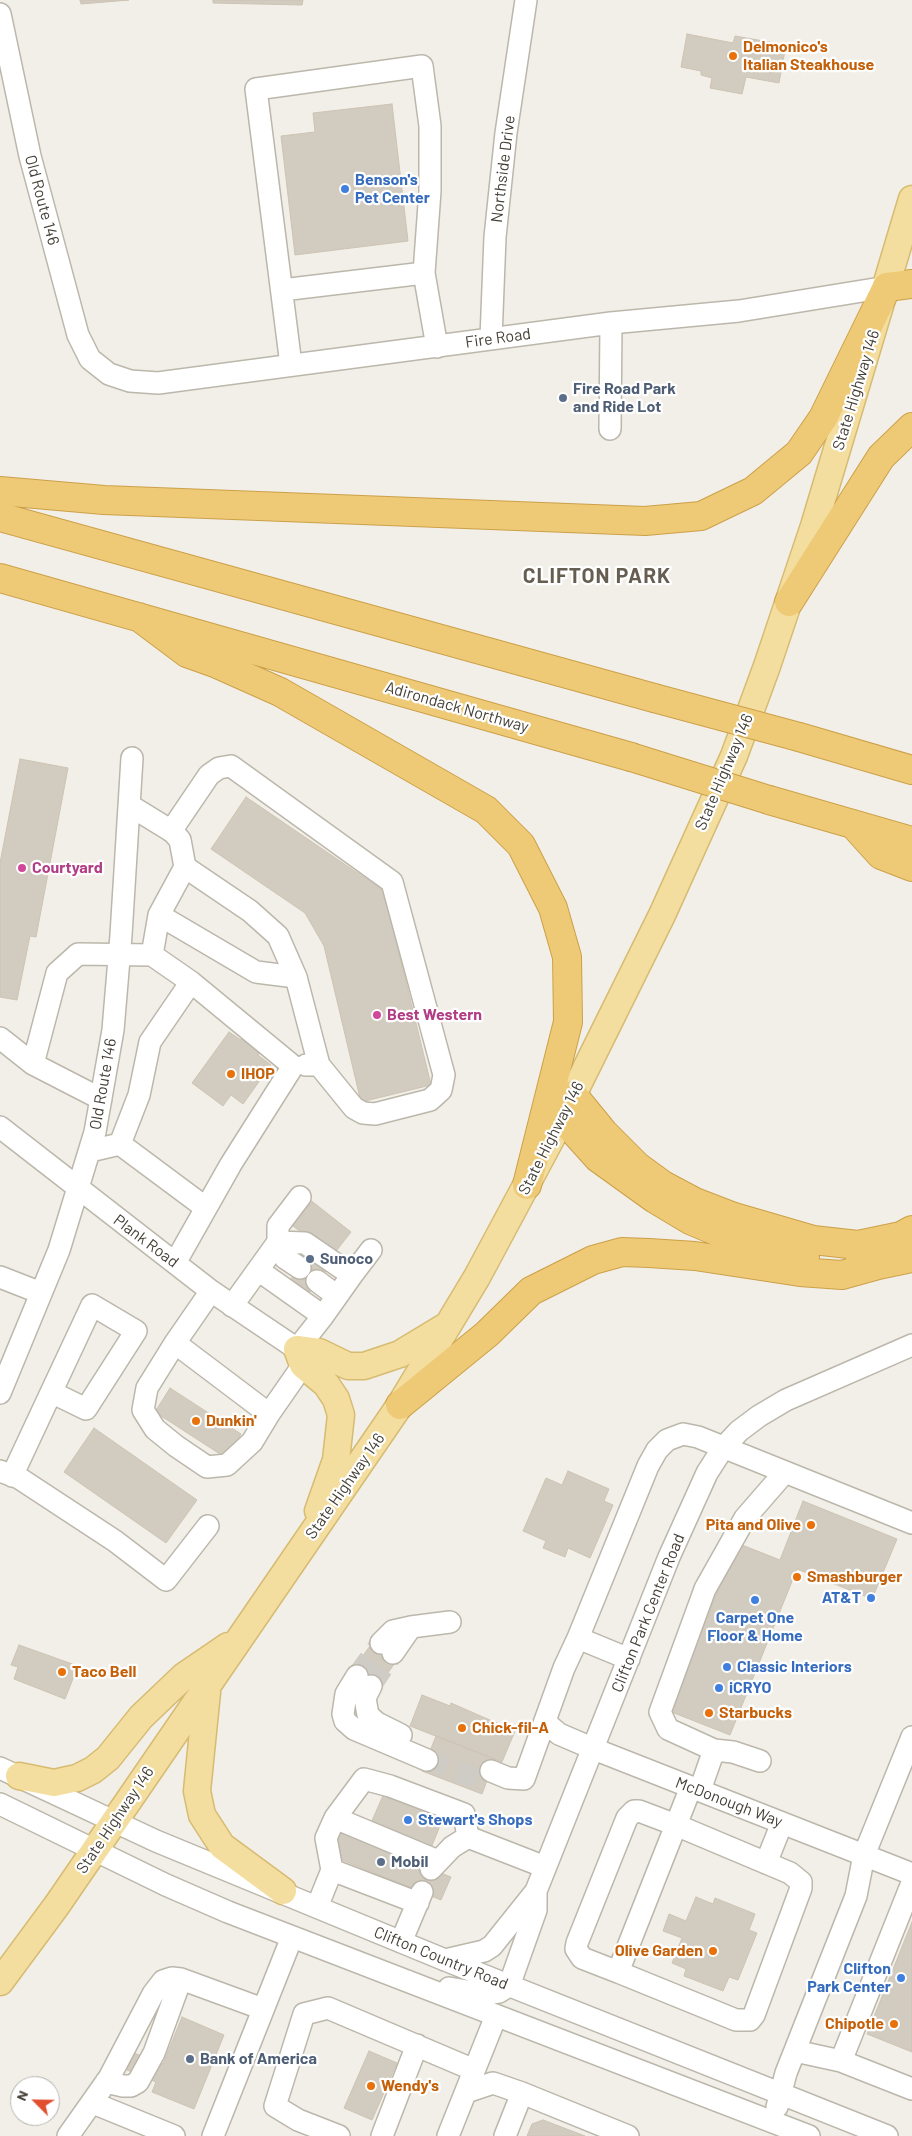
<!DOCTYPE html>
<html>
<head>
<meta charset="utf-8">
<style>
	body { margin:0 }
	#map { position:relative; width:912px; height:2136px; overflow:hidden; background:#f2efe8; font-family:Barlow,sans-serif }
	canvas { display:block }
	.north { position:absolute; left:10px; top:2076px; width:50px; height:50px; box-sizing:border-box; background:#fff; border:1px solid #b5b3af; border-radius:50%; rotate:293deg; font-size:14px; font-weight:700; line-height:20px; text-align:center; color:#454037 }
	.north::after { content:''; display:block; margin:auto; width:18px; height:22px; background:#e24f2f; clip-path:polygon(50% 0,100% 100%,50% 72%,0 100%) }
</style>
</head>
<body>
<div id="map">
<canvas width="912" height="2136"></canvas>
<div class="north">N</div>
</div>
<script>
const c = document.querySelector('canvas').getContext('2d');
c.lineJoin = 'round';
function paint(path, color) {
  c.fillStyle = color;
  c.fill(path, 'evenodd');
}
function toPath(rows) {
  const path = new Path2D();
  for (const r of rows) {
    path.moveTo(r[0], r[1]);
    for (let i = 2; i < r.length; i += 2) path.lineTo(r[i], r[i + 1]);
  }
  return path;
}
function stroke(path, color, width, dash) {
  c.strokeStyle = color;
  c.lineWidth = width;
  c.lineCap = dash ? 'butt' : 'round';
  c.setLineDash(dash || []);
  c.stroke(path);
}
function write(font, color, halo, rows, align = 'center') {
  c.font = font + ' Barlow,sans-serif';
  c.lineWidth = 4.5;
  c.setLineDash([]);
  c.textBaseline = 'middle';
  c.strokeStyle = halo;
  c.fillStyle = color;
  for (const [text, x, y, turn = 0] of rows) {
    c.save();
    c.translate(x, y);
    c.rotate((+turn || 0) * Math.PI / 180);
    c.textAlign = isNaN(turn) ? turn : align;
    if (halo) c.strokeText(text, 0, 0);
    c.fillText(text, 0, 0);
    c.restore();
  }
}
const building = toPath([
	[80,0,129,0,81,4,80,0],
	[213,0,303,0,302,5,213,3,213,0],
	[687,34,733,43,735,36,786,45,779,83,746,77,742,94,710,88,712,78,701,75,701,71,681,67,687,34],
	[392,104,408,241,295,255,281,136,315,132,313,113,392,104],
	[20,759,68,768,36,937,30,936,17,1000,0,997,0,863,20,759],
	[246,797,384,891,431,1085,361,1102,324,946,305,913,211,849,246,797],
	[229,1032,241,1040,247,1032,265,1045,258,1055,271,1065,243,1104,231,1095,223,1106,192,1083,229,1032],
	[309,1199,351,1232,333,1255,290,1224,309,1199],
	[312,1251,330,1265,306,1297,288,1283,312,1251],
	[170,1388,241,1434,226,1458,155,1412,170,1388],
	[94,1428,197,1500,166,1543,64,1472,94,1428],
	[568,1471,609,1489,604,1501,613,1505,590,1558,568,1548,565,1557,543,1548,546,1541,523,1531,546,1478,562,1485,568,1471],
	[803,1501,897,1539,872,1599,797,1569,730,1735,669,1711,737,1543,780,1560,803,1501],
	[375,1639,399,1657,376,1690,352,1671,375,1639],
	[19,1645,78,1666,65,1699,14,1679,18,1667,11,1665,19,1645],
	[422,1695,450,1706,451,1703,515,1731,502,1762,410,1726,422,1695],
	[436,1736,495,1759,482,1794,422,1771,436,1736],
	[385,1791,444,1816,431,1848,371,1823,385,1791],
	[340,1832,451,1877,441,1900,330,1855,340,1832],
	[696,1897,713,1904,715,1898,755,1914,749,1930,757,1933,738,1980,729,1977,723,1991,684,1976,686,1969,672,1963,682,1938,663,1931,669,1914,686,1921,696,1897],
	[912,1922,912,2052,867,2034,912,1922],
	[182,2017,224,2035,194,2109,152,2092,156,2082,127,2070,134,2053,163,2064,182,2017],
	[369,2051,397,2063,372,2120,344,2108,369,2051],
	[543,2120,585,2136,527,2136,532,2124,543,2120]
]);
const minorTunnel = toPath([
	[357,1676,381,1643],
	[371,1686,393,1653],
	[427,1760,486,1782]
]);
const minor = toPath([
	[0,14,30,156,78,335,90,359,109,374,130,381,158,383,611,323,739,311,887,287],
	[282,290,424,273],
	[491,338,495,237,506,133,526,0],
	[291,365,256,89,422,66,430,126,430,191,424,273,437,347],
	[610,429,611,323],
	[129,805,173,832,180,840,185,867],
	[171,831,209,775,219,768,231,766,392,882,444,1075,441,1090,430,1100,375,1114,363,1113,354,1108,319,1065],
	[159,915,256,972,296,977],
	[152,955,159,915,185,867,250,911,278,936,296,977,319,1065,306,1065],
	[0,1038,33,1064,101,1099],
	[33,1064,57,973,78,954,152,955,191,982,293,1066,231,1164,175,1263],
	[0,1127,211,1291,297,1349,323,1316,258,1270],
	[120,1144,206,1208],
	[90,1151,120,1144,139,1095,150,1042,191,982],
	[300,1268,285,1258,278,1242,305,1243,352,1275,323,1316],
	[352,1275,371,1250],
	[0,1277,41,1293],
	[317,1281,337,1296],
	[211,1291,175,1343,269,1414,303,1365],
	[232,1306,278,1242,278,1226,300,1197],
	[175,1343,147,1388,143,1410,155,1429,176,1446,207,1467,227,1465,252,1442,269,1414],
	[0,1393,59,1250,95,1132,113,1030,121,935,132,758],
	[0,1471,19,1478,115,1541,166,1580,208,1526],
	[12,1476,92,1305,136,1331,86,1409,53,1393],
	[381,1643,393,1631,411,1627],
	[393,1653,411,1627,450,1622],
	[629,1659,578,1638,648,1466,657,1450,667,1440,683,1434,698,1437,912,1523],
	[357,1676,346,1694,343,1714,345,1721,354,1729,427,1760],
	[371,1686,365,1698,368,1715,377,1723,401,1735],
	[545,1722,559,1734,594,1749,912,1874],
	[760,1761,733,1752,714,1750,668,1729,660,1712,705,1589,745,1518,785,1472],
	[0,1768,156,1841,445,1960,887,2136],
	[491,1771,508,1778,524,1779,564,1668,578,1638],
	[700,1790,714,1750],
	[0,1804,166,1885,228,1912,809,2136],
	[335,1818,364,1779,390,1786,464,1814,468,1837],
	[766,1863,782,1823],
	[431,1869,452,1847,468,1837,545,1867],
	[332,1870,418,1903],
	[317,1907,332,1870,326,1838,335,1818,438,1861],
	[401,1942,422,1892],
	[445,1960,484,1951,492,1946,536,1891],
	[618,1972,582,1958,576,1949,577,1943,627,1818,634,1811,639,1811,676,1825,790,1873,801,1882,801,1888,754,2015,750,2020,736,2020,618,1972,676,1825,691,1787],
	[509,1986,536,1910,536,1891,669,1557,707,1473,723,1448,739,1431,759,1416,786,1400,912,1345],
	[449,1988,485,1994,499,1992,509,1986],
	[795,2051,841,2061,912,2089],
	[841,2061,912,1883],
	[106,2082,123,2086,131,2086,138,2082,154,2053,181,1979],
	[466,2092,493,2083,522,2093],
	[93,2103,174,2136],
	[777,2107,786,2073,856,1896,864,1855,912,1737],
	[68,2136,109,2078,153,1994,163,1981,172,1978,181,1979,263,2009],
	[213,2136,292,1937],
	[339,2136,298,2120,275,2106,304,2014,328,2008,474,2070],
	[382,2136,417,2045],
	[448,2136,496,2016],
	[505,2136,522,2093,628,2136]
]);
const major = toPath([
	[318,1511,336,1460,341,1415,336,1399,326,1384,303,1365,297,1349,319,1352,348,1366,364,1366,400,1354,448,1325],
	[207,1692,197,1791,202,1815,222,1846,283,1891],
	[19,1776,54,1783,77,1778,93,1770,108,1758,141,1717,184,1676,228,1646],
	[0,1982,57,1905,400,1405,477,1277,552,1137,662,915,734,756,767,666,814,526,912,199]
]);
const highway = toPath([
	[0,491,104,500,645,521,701,516,753,491,799,453,823,418,887,287,912,284],
	[0,517,654,698],
	[0,578,631,757],
	[789,602,881,457,912,427],
	[139,617,187,653,215,663,280,692,486,810,521,845,553,908,567,957,568,1022,527,1185],
	[799,737,912,770],
	[769,800,912,841],
	[853,824,881,855,912,867],
	[573,1095,604,1133,637,1166,663,1185,695,1202,734,1217,813,1240,858,1245,901,1236,912,1230],
	[562,1118,598,1158,655,1199,690,1220,730,1237,805,1257],
	[859,1264,878,1265,912,1258],
	[400,1405,487,1334,531,1291,593,1260,622,1252,649,1253,695,1256,800,1272,842,1275,878,1265]
]);
const highwayBridge = toPath([
	[654,698,799,737],
	[631,757,769,800]
]);
const markers = [
	[733,56,5,"#e8710a"],
	[345,189,5,"#3f7fe0"],
	[563,398,5,"#5c6f8a"],
	[22,868,5,"#d1479c"],
	[377,1015,5,"#d1479c"],
	[231,1074,5,"#e8710a"],
	[310,1259,5,"#5c6f8a"],
	[196,1421,5,"#e8710a"],
	[811,1525,5,"#e8710a"],
	[797,1577,5,"#e8710a"],
	[871,1598,5,"#3f7fe0"],
	[755,1600,5,"#3f7fe0"],
	[727,1667,5,"#3f7fe0"],
	[62,1672,5,"#e8710a"],
	[719,1688,5,"#3f7fe0"],
	[709,1713,5,"#e8710a"],
	[462,1728,5,"#e8710a"],
	[408,1820,5,"#3f7fe0"],
	[381,1862,5,"#5c6f8a"],
	[713,1951,5,"#e8710a"],
	[901,1978,5,"#3f7fe0"],
	[894,2024,5,"#e8710a"],
	[190,2059,5,"#5c6f8a"],
	[371,2086,5,"#e8710a"]
];
const foodNames = [
	["Delmonico's",743,47],
	["Italian Steakhouse",743,65],
	["IHOP",241,1074],
	["Dunkin'",206,1421],
	["Pita and Olive",801,1525,"right"],
	["Smashburger",807,1577],
	["Taco Bell",72,1672],
	["Starbucks",719,1713],
	["Chick-fil-A",472,1728],
	["Olive Garden",703,1951,"right"],
	["Chipotle",884,2024,"right"],
	["Wendy's",381,2086]
];
const streetNames = [
	["Northside Drive",503,169,-83],
	["Old Route 146",42,200,75],
	["Fire Road",498,338,-8],
	["State Highway 146",856,390,-73],
	["Adirondack Northway",457,707,16],
	["State Highway 146",724,772,-67],
	["Old Route 146",103,1084,-80],
	["State Highway 146",551,1138,-63],
	["Plank Road",146,1241,37],
	["State Highway 146",345,1486,-55],
	["Clifton Park Center Road",648,1613,-68],
	["McDonough Way",729,1802,21],
	["State Highway 146",115,1820,-56],
	["Clifton Country Road",441,1958,22]
];
const shopNames = [
	["Benson's",355,180],
	["Pet Center",355,198],
	["AT&T",861,1598,"right"],
	["Carpet One",755,1618,"center"],
	["Floor & Home",755,1636,"center"],
	["Classic Interiors",737,1667],
	["iCRYO",729,1688],
	["Stewart's Shops",418,1820],
	["Clifton",891,1969,"right"],
	["Park Center",891,1987,"right"]
];
const serviceNames = [
	["Fire Road Park",573,389],
	["and Ride Lot",573,407],
	["Sunoco",320,1259],
	["Mobil",391,1862],
	["Bank of America",200,2059]
];
const hotelNames = [
	["Courtyard",32,868],
	["Best Western",387,1015]
];
const districtNames = [
	["CLIFTON PARK",597,576]
];
paint(building, '#d2cbbf');
stroke(building, '#ccc3b3', 1);
stroke(minorTunnel, '#cfccc5', 21, [21, 11]);
stroke(minor, '#bcb7ab', 24);
stroke(major, '#d6bb71', 29);
stroke(highway, '#cca048', 30);
stroke(minor, '#fff', 21);
stroke(major, '#f3dea0', 26);
stroke(highway, '#eeca77', 28);
stroke(highwayBridge, '#cca048', 30, []);
stroke(highwayBridge, '#eeca77', 28);
for (const [x, y, r, color] of markers) {
  const dot = new Path2D();
  dot.arc(x, y, r, 0, 2 * Math.PI);
  c.fillStyle = color;
  c.fill(dot);
  stroke(dot, '#fff', 2);
}
write('bold 16px', '#c56008', '#fff', foodNames, 'left');
write('16px', '#454037', '#fff', streetNames);
write('bold 16px', '#366cbe', '#fff', shopNames, 'left');
write('bold 16px', '#4e5e75', '#fff', serviceNames, 'left');
write('bold 16px', '#b23c85', '#fff', hotelNames, 'left');
c.letterSpacing = '1px';
write('bold 21px', '#665e50', '#fff', districtNames);
c.letterSpacing = '0px';
</script>
</body>
</html>
